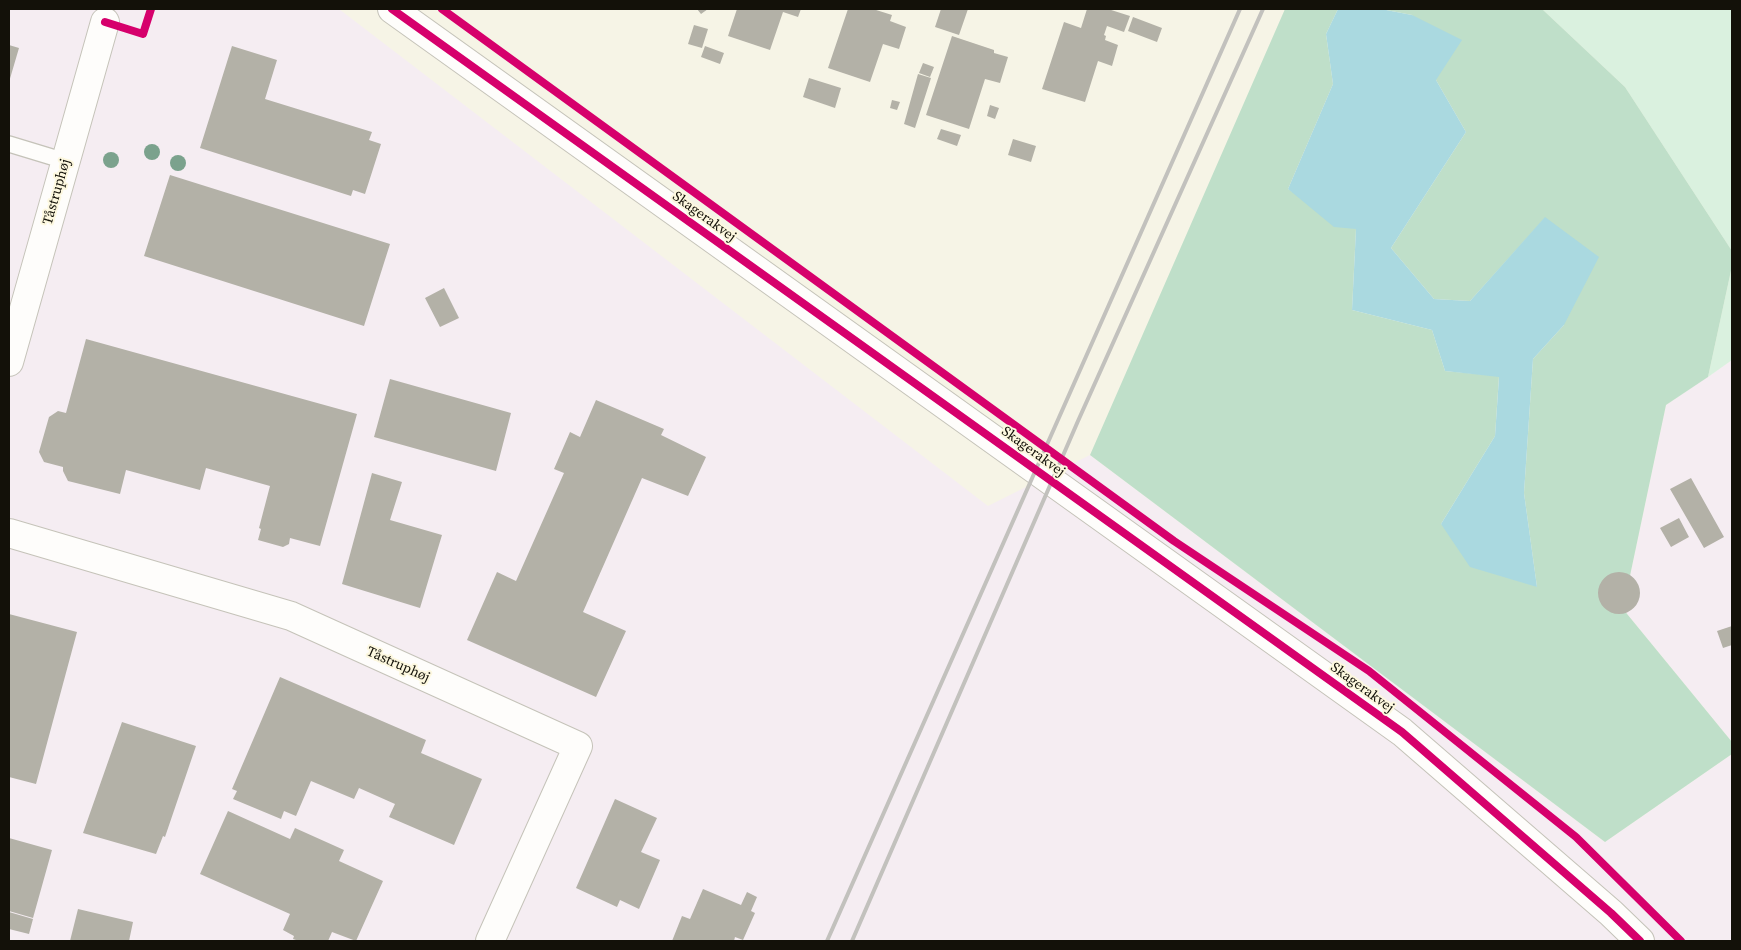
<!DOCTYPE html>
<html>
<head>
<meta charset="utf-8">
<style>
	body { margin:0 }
	#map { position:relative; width:1741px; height:950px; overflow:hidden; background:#f6f4e6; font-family:"Source Serif 4",serif }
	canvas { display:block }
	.frame { position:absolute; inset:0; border:10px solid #131109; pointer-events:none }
</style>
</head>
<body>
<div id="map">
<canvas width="1741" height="950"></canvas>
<div class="frame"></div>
</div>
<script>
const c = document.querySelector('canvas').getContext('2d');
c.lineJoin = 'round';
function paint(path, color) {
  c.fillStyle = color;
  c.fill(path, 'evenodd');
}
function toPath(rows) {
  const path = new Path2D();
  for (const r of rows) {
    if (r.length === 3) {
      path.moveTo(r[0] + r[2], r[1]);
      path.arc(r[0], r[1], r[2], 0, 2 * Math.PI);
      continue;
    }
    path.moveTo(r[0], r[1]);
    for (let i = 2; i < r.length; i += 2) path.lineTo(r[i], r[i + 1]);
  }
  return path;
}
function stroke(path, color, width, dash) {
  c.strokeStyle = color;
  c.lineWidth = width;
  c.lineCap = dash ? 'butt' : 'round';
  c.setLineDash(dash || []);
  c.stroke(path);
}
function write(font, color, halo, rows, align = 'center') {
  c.font = font + ' "Source Serif 4",serif';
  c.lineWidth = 4;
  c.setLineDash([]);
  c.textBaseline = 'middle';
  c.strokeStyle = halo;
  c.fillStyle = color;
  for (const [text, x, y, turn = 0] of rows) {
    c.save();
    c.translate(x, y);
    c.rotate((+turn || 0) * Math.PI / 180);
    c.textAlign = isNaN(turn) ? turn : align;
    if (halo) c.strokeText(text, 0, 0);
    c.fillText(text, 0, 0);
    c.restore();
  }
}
const industrial = toPath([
	[9,9,339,9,988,506,1090,455,1605,842,1732,754,1732,941,9,941],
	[1732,360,1732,742,1623,609,1666,405]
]);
const green = toPath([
	[1542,9,1732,9,1732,251,1625,87],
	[1732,266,1732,360,1708,377]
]);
const forest = toPath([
	[1285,9,1338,9,1326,34,1333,84,1288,189,1356,229,1352,310,1432,330,1445,371,1499,376,1495,436,1441,524,1537,587,1524,493,1533,359,1564,325,1545,218,1470,301,1434,299,1391,248,1466,132,1436,80,1412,15,1381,9,1542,9,1625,87,1732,251,1732,266,1708,377,1666,405,1623,609,1732,742,1732,754,1605,842,1090,455]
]);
const water = toPath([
	[1338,9,1381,9,1412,15,1462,40,1436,80,1466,132,1391,248,1434,299,1470,301,1545,217,1599,257,1564,325,1533,359,1524,493,1537,587,1470,567,1441,524,1495,436,1499,377,1445,371,1432,330,1352,310,1356,229,1334,227,1288,189,1333,84,1326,34]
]);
const building = toPath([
	[697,9,708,9,701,14],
	[737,9,801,9,798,17,783,12,770,50,728,36],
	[848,9,873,9,892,15,890,21,906,27,899,49,883,44,870,82,828,68],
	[941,9,968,9,959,35,935,27],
	[1087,9,1108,9,1130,16,1124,32,1107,26,1104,35,1106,36,1105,40,1118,45,1112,66,1098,61,1085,102,1042,89,1064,22,1081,28],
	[1133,17,1162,28,1157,42,1128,31],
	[694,25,708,29,702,48,688,44],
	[952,36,994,50,994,53,1008,57,1000,83,985,79,969,129,926,115],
	[9,45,19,48,9,82],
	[232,46,277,60,265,99,372,132,369,140,381,144,365,194,353,190,351,196,200,148],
	[705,46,724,53,720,64,701,57],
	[923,63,934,67,930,77,919,73],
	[918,74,931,78,915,128,904,124],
	[809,78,841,88,835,108,803,97],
	[892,100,900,102,897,110,890,108],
	[990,105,999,108,995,119,987,116],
	[941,129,961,135,957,146,937,139],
	[1013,139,1036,146,1031,162,1008,155],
	[170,175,390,244,364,326,144,256],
	[444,288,459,318,440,327,425,298],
	[86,339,357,414,320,546,290,538,289,544,283,547,258,540,261,529,259,528,270,486,206,468,200,490,126,470,120,494,68,481,63,471,63,467,44,462,39,452,49,417,58,411,66,413],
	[390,379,511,413,496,471,374,437],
	[596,400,664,429,661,435,706,457,688,496,642,478,583,612,626,631,596,697,467,640,497,572,516,581,564,473,554,469,570,432,580,437],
	[372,473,402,482,390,520,442,535,420,608,342,584],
	[1691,478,1724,537,1704,548,1670,489],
	[1679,518,1689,537,1671,547,1660,528],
	[1619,593,21],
	[9,614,77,632,36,784,9,777],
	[1732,626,1732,645,1723,648,1717,631],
	[280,677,426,740,421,753,482,779,454,845,389,817,395,804,359,788,354,799,311,781,296,816,284,811,281,819,233,799,237,791,232,789],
	[122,722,196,746,165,837,163,836,156,854,83,833],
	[615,799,657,818,641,852,660,860,639,909,620,900,617,907,576,888],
	[228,811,290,839,295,828,344,850,339,861,383,881,356,941,332,932,328,941,299,941,293,939,294,936,283,930,290,914,200,874],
	[9,838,52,850,33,918,9,911],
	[703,889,741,905,747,892,757,897,751,911,755,913,743,940,735,937,734,941,672,941,682,916,690,919],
	[78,909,133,922,129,941,70,941],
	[9,912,33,919,29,934,9,929]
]);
const lane = toPath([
	[9,144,65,161]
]);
const street = toPath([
	[9,362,105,22],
	[9,533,291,616,578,746,490,941]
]);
const secondary = toPath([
	[392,9,1402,732,1611,913,1640,941]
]);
const rail = toPath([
	[827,941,1240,9],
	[852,941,1078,421,1263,9]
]);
const cycleway = toPath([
	[392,9,1402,732,1611,913,1640,941],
	[442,9,1174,541,1369,671,1576,837,1681,941],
	[105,22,143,34,151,9]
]);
const trees = [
	[152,152],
	[111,160],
	[178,163]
];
const streetNames = [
	["Tåstruphøj",57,192,-74],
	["Skagerakvej",704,217,36],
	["Skagerakvej",1033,452,36],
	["Tåstruphøj",398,665,24],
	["Skagerakvej",1362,688,36]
];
paint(industrial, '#f5edf2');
paint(green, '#daf1df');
paint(forest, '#bfdfc9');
paint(water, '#aad9e0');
paint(building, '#b3b1a7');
stroke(lane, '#c5c3b9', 18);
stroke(street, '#c5c3b9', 30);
stroke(secondary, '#c5c3b9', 30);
stroke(lane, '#fefdfb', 15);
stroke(street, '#fefdfb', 28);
stroke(secondary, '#fefdfb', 28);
stroke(rail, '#c2c1bd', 4);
stroke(cycleway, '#d6006c', 8);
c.fillStyle = '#7ba28d';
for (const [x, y] of trees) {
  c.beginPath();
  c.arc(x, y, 8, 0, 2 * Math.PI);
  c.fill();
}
write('14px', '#131109', '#fdf8df', streetNames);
</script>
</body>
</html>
